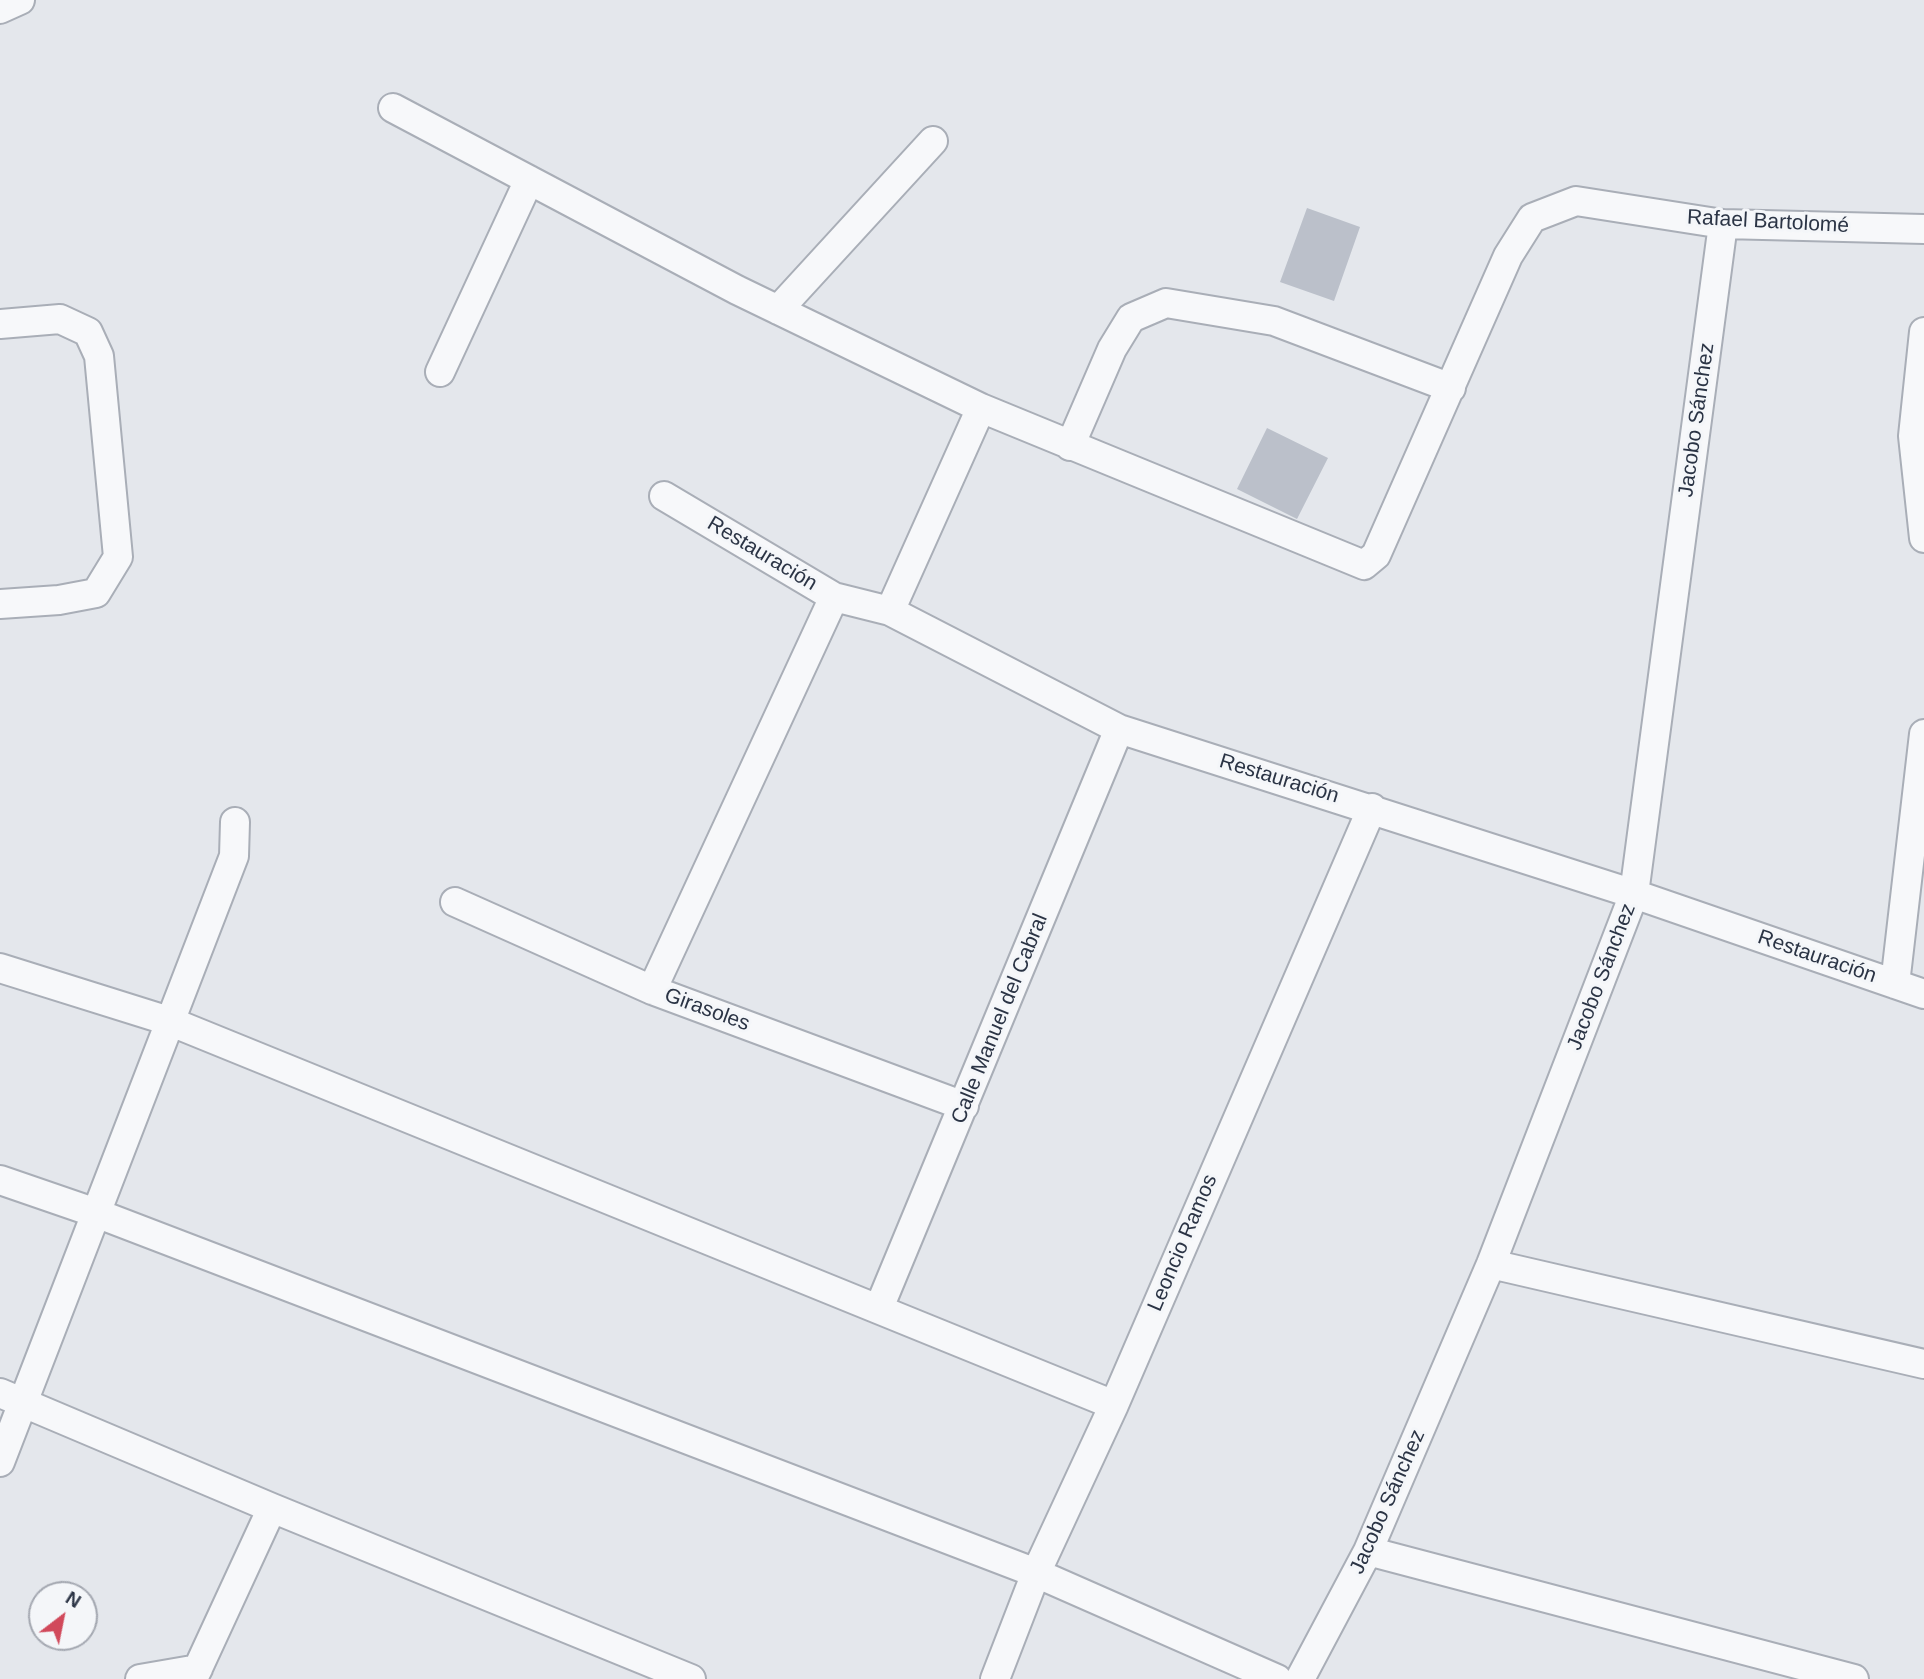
<!DOCTYPE html>
<html>
<head>
<meta charset="utf-8">
<style>
	body { margin:0 }
	#map { position:relative; width:1924px; height:1679px; overflow:hidden; background:#e4e7ec; font-family:Helvetica,sans-serif }
	canvas { display:block }
	.north { position:absolute; left:28px; top:1581px; width:70px; height:70px; box-sizing:border-box; background:#f4f6f9; border:2px solid #a4a8b1; border-radius:50%; rotate:32deg; font-size:19px; font-weight:700; line-height:28px; text-align:center; color:#2b3445 }
	.north::after { content:''; display:block; margin:auto; width:24px; height:32px; background:#d1495b; clip-path:polygon(50% 0,100% 100%,50% 72%,0 100%) }
</style>
</head>
<body>
<div id="map">
<canvas width="1924" height="1679"></canvas>
<div class="north">N</div>
</div>
<script>
const c = document.querySelector('canvas').getContext('2d');
c.lineJoin = 'round';
function paint(path, color) {
  c.fillStyle = color;
  c.fill(path, 'evenodd');
}
function toPath(rows) {
  const path = new Path2D();
  for (const r of rows) {
    path.moveTo(r[0], r[1]);
    for (let i = 2; i < r.length; i += 2) path.lineTo(r[i], r[i + 1]);
  }
  return path;
}
function stroke(path, color, width, dash) {
  c.strokeStyle = color;
  c.lineWidth = width;
  c.lineCap = dash ? 'butt' : 'round';
  c.setLineDash(dash || []);
  c.stroke(path);
}
function write(font, color, halo, rows, align = 'center') {
  c.font = font + ' Helvetica,sans-serif';
  c.lineWidth = 6;
  c.setLineDash([]);
  c.textBaseline = 'middle';
  c.strokeStyle = halo;
  c.fillStyle = color;
  for (const [text, x, y, turn = 0] of rows) {
    c.save();
    c.translate(x, y);
    c.rotate((+turn || 0) * Math.PI / 180);
    c.textAlign = isNaN(turn) ? turn : align;
    if (halo) c.strokeText(text, 0, 0);
    c.fillText(text, 0, 0);
    c.restore();
  }
}
const building = toPath([
	[1307,208,1360,227,1334,301,1280,282],
	[1267,428,1328,458,1297,519,1237,489]
]);
const minor = toPath([
	[0,9,20,0],
	[393,108,737,290,981,408,1364,565,1376,555,1508,256,1532,218,1576,201,1723,224,1924,229],
	[778,310,933,141],
	[0,324,60,319,88,332,99,356,118,557,96,593,59,600,0,604],
	[1924,332,1913,436,1924,538],
	[440,372,529,180],
	[1070,446,1112,349,1131,318,1166,303,1274,321,1451,388],
	[664,496,834,597,890,611,1119,729,1634,894,1924,994],
	[890,611,981,408],
	[455,902,652,990,964,1106],
	[0,968,169,1021,1114,1405],
	[1895,984,1924,734],
	[652,990,834,597],
	[0,1180,96,1213,1036,1573,1277,1679],
	[1491,1264,1924,1364],
	[879,1308,1119,729],
	[0,1393,272,1508,691,1679],
	[0,1462,234,856,235,822],
	[1368,1551,1854,1679],
	[140,1679,198,1669],
	[193,1679,272,1508],
	[995,1679,1036,1573,1114,1405,1372,808],
	[1300,1679,1368,1551,1491,1264,1634,894,1723,224]
]);
const streetNames = [
	["Rafael Bartolomé",1768,222,3],
	["Jacobo Sánchez",1697,420,-82],
	["Restauración",762,554,31],
	["Restauración",1279,779,17],
	["Restauración",1817,957,19],
	["Jacobo Sánchez",1602,977,-69],
	["Girasoles",707,1010,20],
	["Calle Manuel del Cabral",1000,1019,-68],
	["Leoncio Ramos",1183,1243,-67],
	["Jacobo Sánchez",1388,1502,-66]
];
paint(building, '#bbc0ca');
stroke(minor, '#a9aeb7', 32);
stroke(minor, '#f7f8fa', 28);
write('21px', '#2b3445', '#f4f6f9', streetNames);
</script>
</body>
</html>
